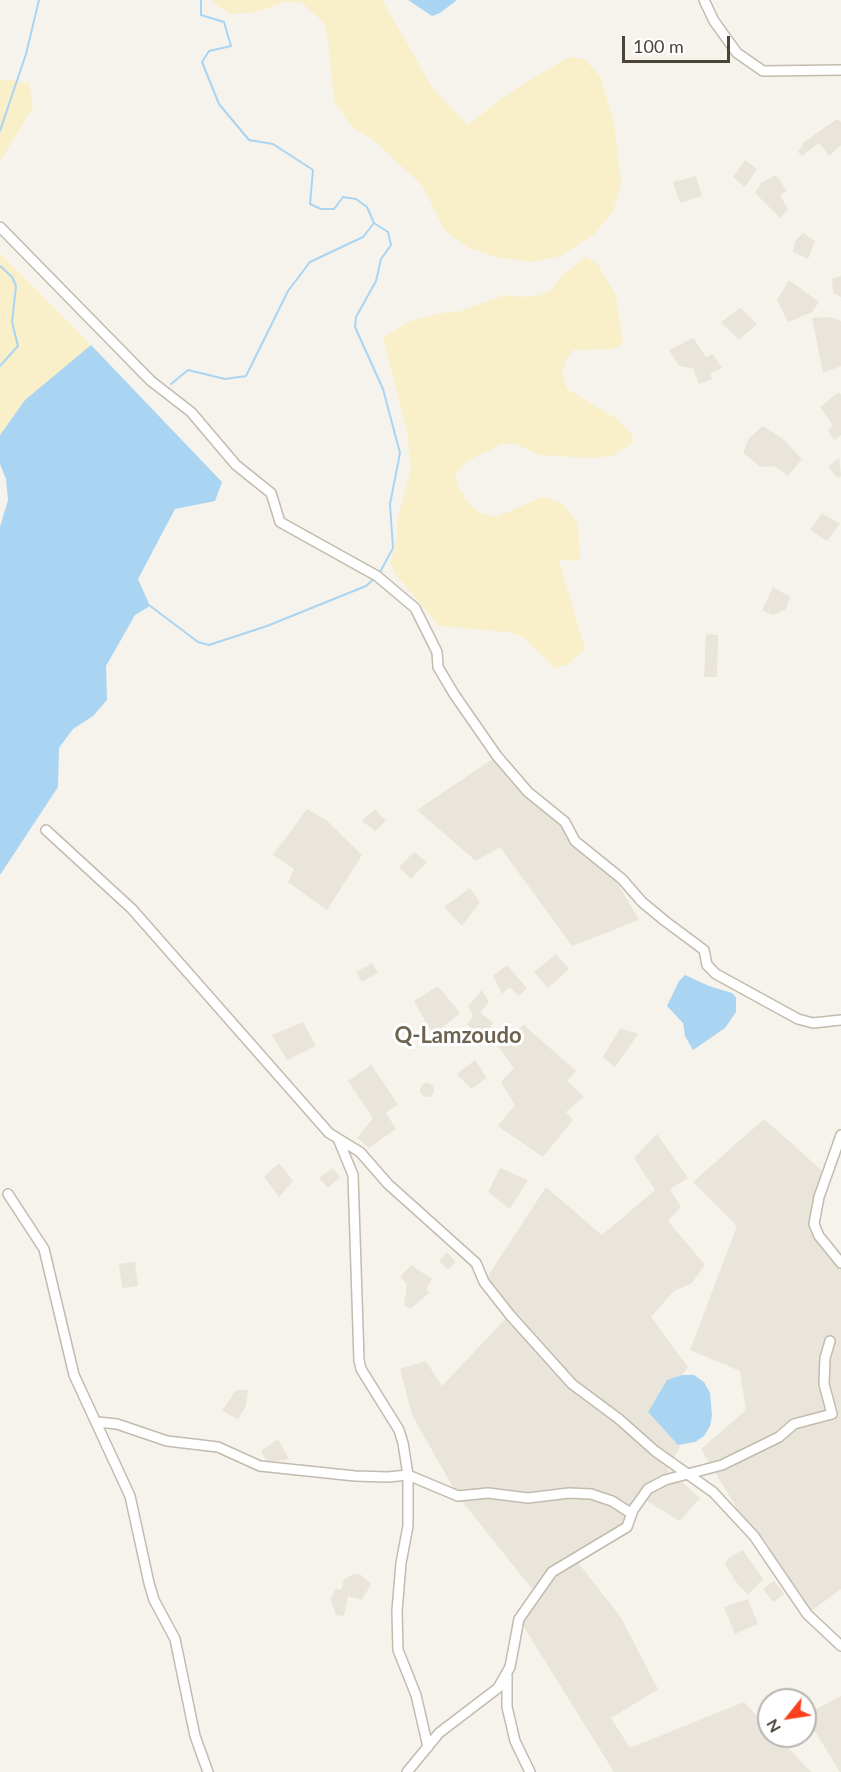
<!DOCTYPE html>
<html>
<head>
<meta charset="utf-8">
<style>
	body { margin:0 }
	#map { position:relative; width:841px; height:1772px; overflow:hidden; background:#f6f3ec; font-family:Lato,sans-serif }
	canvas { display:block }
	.north { position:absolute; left:757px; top:1688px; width:60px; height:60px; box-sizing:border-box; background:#fff; border:2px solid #b7b4b0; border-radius:50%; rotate:240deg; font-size:16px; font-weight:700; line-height:24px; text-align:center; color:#4b4439 }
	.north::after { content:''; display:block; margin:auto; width:21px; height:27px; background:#fc3f1d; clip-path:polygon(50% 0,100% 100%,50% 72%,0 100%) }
	.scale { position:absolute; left:622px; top:36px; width:108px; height:27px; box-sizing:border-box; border:3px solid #4b4439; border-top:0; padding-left:8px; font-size:18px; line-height:21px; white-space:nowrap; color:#4b4439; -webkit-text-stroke:4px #fff; paint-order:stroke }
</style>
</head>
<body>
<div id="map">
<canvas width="841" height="1772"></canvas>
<div class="north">N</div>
<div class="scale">100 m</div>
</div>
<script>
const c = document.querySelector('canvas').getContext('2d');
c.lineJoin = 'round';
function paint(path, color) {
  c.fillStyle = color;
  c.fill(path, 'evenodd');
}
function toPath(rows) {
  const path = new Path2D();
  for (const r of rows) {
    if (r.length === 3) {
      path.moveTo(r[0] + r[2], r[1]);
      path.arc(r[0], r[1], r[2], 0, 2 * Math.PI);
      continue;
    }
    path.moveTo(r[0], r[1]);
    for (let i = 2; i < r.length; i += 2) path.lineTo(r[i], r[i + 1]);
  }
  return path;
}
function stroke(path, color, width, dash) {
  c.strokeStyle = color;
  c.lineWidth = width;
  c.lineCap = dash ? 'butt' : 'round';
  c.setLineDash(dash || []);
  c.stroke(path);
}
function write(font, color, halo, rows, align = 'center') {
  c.font = font + ' Lato,sans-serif';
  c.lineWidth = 6;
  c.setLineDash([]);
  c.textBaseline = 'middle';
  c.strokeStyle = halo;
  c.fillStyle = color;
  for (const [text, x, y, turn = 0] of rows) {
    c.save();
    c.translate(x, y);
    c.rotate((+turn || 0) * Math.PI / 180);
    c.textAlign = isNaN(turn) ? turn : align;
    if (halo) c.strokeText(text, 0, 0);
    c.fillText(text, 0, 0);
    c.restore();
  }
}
const residential = toPath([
	[837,119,841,122,841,145,829,156,819,143,802,156,798,152,804,142],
	[745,160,757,169,745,187,733,177],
	[776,175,787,191,780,195,788,209,780,218,755,193,761,183],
	[696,176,702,196,680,203,673,182],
	[803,233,815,241,808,259,793,252,795,241],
	[841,276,841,297,833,293,832,279],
	[789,280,819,302,812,312,788,322,777,300],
	[740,308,757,324,739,340,721,322],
	[830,317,841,321,841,366,823,373,812,318],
	[693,338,706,357,713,354,722,368,710,373,712,379,699,384,693,368,679,366,669,350],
	[839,392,841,395,841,435,834,440,828,430,833,425,820,407],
	[763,426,782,438,802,459,788,476,774,466,761,467,743,453,749,438],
	[839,458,841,476,838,478,828,467],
	[822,513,840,524,827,541,810,530],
	[773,587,790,597,786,609,773,615,762,610],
	[706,634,718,635,717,677,704,677],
	[497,756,565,822,575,841,609,869,639,920,572,946,500,847,476,861,417,810],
	[307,809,326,820,362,855,327,910,288,882,294,869,273,855],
	[375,809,386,821,375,831,362,821],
	[414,852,427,862,411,879,399,867],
	[470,888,480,902,462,926,444,907],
	[556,954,569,969,548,988,534,972],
	[372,963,378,973,362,982,356,972],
	[507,965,527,988,519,996,509,987,502,994,493,976],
	[438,986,460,1013,433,1035,414,1001],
	[482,990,489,1002,480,1013,493,1022,484,1037,467,1024,473,1016,468,1006],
	[303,1022,316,1046,287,1060,272,1035],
	[524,1025,576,1071,567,1081,584,1097,566,1112,573,1120,543,1157,498,1126,515,1105,501,1082,514,1068,497,1045],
	[620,1028,638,1034,615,1067,603,1057],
	[475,1060,487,1078,471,1089,457,1074],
	[371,1065,398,1104,386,1113,396,1129,369,1148,357,1138,373,1118,348,1081],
	[427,1090,7],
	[764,1119,827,1175,814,1224,841,1263,841,1589,807,1614,776,1573,701,1449,746,1410,740,1371,690,1350,737,1226,693,1182],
	[657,1134,688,1178,670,1189,681,1207,668,1221,705,1265,692,1283,674,1291,651,1317,688,1367,682,1375,667,1380,648,1412,680,1447,667,1469,700,1498,680,1521,647,1501,627,1527,575,1559,620,1616,658,1689,611,1718,630,1748,744,1702,769,1728,769,1736,777,1736,811,1772,614,1772,519,1619,535,1593,458,1496,412,1415,400,1369,426,1361,442,1386,509,1315,484,1282,546,1187,602,1235,655,1190,634,1158],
	[279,1163,293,1181,279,1197,264,1177],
	[333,1168,340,1177,328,1188,319,1178],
	[500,1168,528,1180,510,1209,488,1192],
	[447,1252,456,1262,448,1270,439,1261],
	[135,1262,138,1286,122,1288,119,1264],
	[411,1265,432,1279,426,1290,430,1292,410,1309,404,1305,407,1284,400,1277],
	[236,1390,248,1390,246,1406,238,1419,222,1411],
	[278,1439,289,1459,268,1463,261,1451],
	[743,1550,763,1579,748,1595,736,1582,725,1564,728,1558],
	[353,1574,361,1575,371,1584,362,1600,348,1596,344,1616,336,1615,330,1599,336,1588,341,1590,344,1580],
	[774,1581,784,1594,773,1602,763,1589],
	[748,1599,758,1624,735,1634,724,1607],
	[841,1696,841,1772,840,1772,805,1715]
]);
const sand = toPath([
	[213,0,382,0,433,89,468,125,502,98,560,62,570,57,584,59,600,76,614,123,621,183,613,212,593,235,560,256,534,262,499,258,469,248,445,231,422,185,372,139,352,127,334,101,328,39,324,23,302,3,284,2,255,12,231,14,215,4],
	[0,79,29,83,33,107,0,162],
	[0,253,91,345,25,400,0,435],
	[585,257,597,263,616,296,623,342,614,349,573,350,566,360,562,373,567,389,614,417,632,434,633,443,612,456,590,458,540,455,516,444,502,444,467,461,455,475,459,488,469,504,482,514,495,517,543,497,562,503,578,523,580,561,559,560,585,649,567,665,556,668,521,636,508,632,439,626,396,575,390,563,397,540,397,521,411,469,407,431,383,338,408,322,441,313,458,312,505,295,527,297,541,295,552,289,562,276]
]);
const water = toPath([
	[408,0,457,0,440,13,432,16],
	[91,345,222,482,215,501,175,509,138,579,150,606,135,615,106,666,107,700,93,716,73,729,59,748,58,787,0,875,0,527,8,500,6,479,0,464,0,435,25,400],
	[685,975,709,986,732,993,736,997,736,1012,725,1028,693,1050,685,1036,683,1023,667,1006,679,981],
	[682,1375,694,1375,704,1382,710,1393,712,1415,710,1426,704,1436,695,1442,678,1445,648,1412,667,1380]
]);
const stream = toPath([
	[0,131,26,54,39,0],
	[374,223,388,232,391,245,381,259,376,281,356,317,355,327,383,389,400,453,390,504,393,548,379,574],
	[0,266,12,277,16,286,12,322,18,346,0,366],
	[171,384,188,370,225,379,246,376,288,291,310,262,363,237,374,223,367,207,356,199,343,197,334,209,321,209,310,204,313,170,273,144,249,140,219,104,202,62,209,51,231,46,224,22,201,15,201,0],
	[149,605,198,642,209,645,267,626,366,586,375,578]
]);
const minor = toPath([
	[704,0,714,21,737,53,763,71,841,70],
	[0,227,151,381,191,412,236,465,271,493,280,522,377,576,415,608,437,652,438,667,454,694,497,756,528,792,565,822,575,841,622,879,642,902,665,921,704,950,707,965,716,974,798,1019,813,1023,841,1020],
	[46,830,132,909,329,1133,360,1152,388,1184,476,1263,484,1282,510,1315,572,1384,619,1419,655,1451,713,1492,754,1536,807,1614,841,1646],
	[841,1135,819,1197,814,1224,819,1236,841,1263],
	[339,1141,353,1175,359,1360,361,1369,399,1430,403,1443,408,1475,408,1526,401,1563,397,1611,398,1650,416,1695,428,1747],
	[8,1194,44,1249,74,1375,130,1496,149,1583,154,1600,175,1639,195,1736,208,1772],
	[97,1422,117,1424,167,1441,218,1447,260,1466,355,1476,388,1477,408,1475,458,1496,488,1493,528,1498,569,1493,591,1494,612,1501,629,1512,633,1510,648,1489,665,1480,722,1465,779,1437,794,1424,832,1414,824,1384,825,1358,830,1341],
	[507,1675,507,1707,515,1741,530,1772],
	[407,1772,439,1733,498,1688,510,1667,519,1619,552,1572,627,1527,633,1510]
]);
const quarterNames = [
	["Q-Lamzoudo",458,1036]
];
paint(residential, '#eae5da');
paint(sand, '#f9efc9');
paint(water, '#a9d4f2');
stroke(stream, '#a9d4f2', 2);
stroke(minor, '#c2bbae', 12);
stroke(minor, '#fff', 9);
write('bold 22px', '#6e6250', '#fff', quarterNames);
</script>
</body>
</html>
